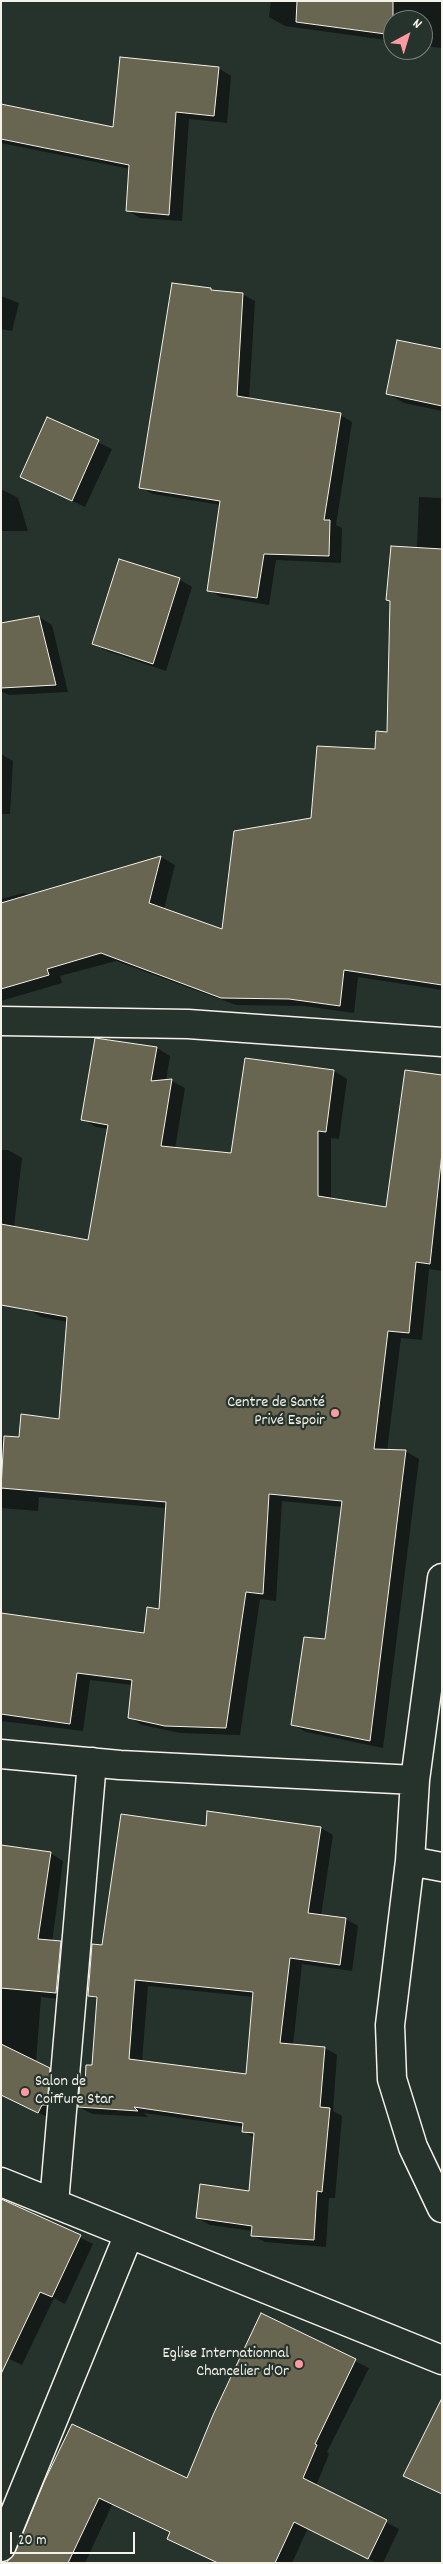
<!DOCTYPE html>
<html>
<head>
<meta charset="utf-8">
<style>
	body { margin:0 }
	#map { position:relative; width:443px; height:2564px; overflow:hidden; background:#26332d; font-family:Dekko,sans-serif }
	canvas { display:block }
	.frame { position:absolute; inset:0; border:2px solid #f4f1e8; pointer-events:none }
	.north { position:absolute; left:383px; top:10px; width:50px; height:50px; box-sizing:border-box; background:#26332d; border:1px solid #787f78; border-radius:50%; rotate:39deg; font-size:14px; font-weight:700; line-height:20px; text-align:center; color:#f4f1e8 }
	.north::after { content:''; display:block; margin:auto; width:18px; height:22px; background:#ff9aa2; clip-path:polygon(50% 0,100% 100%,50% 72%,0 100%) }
	.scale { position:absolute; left:10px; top:2532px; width:125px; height:22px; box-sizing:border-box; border:2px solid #f4f1e8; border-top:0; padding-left:6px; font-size:15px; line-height:18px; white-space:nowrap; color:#f4f1e8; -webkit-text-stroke:4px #26332d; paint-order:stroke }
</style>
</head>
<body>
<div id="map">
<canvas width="443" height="2564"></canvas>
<div class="frame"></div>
<div class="north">N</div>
<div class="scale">20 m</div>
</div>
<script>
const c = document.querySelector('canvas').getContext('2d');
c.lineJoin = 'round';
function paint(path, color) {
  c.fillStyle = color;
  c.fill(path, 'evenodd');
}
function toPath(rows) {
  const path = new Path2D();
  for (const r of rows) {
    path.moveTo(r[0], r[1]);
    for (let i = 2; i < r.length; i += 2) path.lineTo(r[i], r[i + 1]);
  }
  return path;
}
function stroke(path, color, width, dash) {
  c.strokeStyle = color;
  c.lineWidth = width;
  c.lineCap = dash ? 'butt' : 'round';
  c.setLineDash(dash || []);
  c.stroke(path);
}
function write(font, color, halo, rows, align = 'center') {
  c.font = font + ' Dekko,sans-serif';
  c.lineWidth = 4.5;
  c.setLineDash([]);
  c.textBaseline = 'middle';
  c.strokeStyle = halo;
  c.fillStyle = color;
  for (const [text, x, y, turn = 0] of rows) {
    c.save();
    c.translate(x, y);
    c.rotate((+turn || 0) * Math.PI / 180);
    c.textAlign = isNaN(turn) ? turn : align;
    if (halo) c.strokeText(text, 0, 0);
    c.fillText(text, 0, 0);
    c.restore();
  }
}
const shadow = toPath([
	[271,1,442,1,442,48,423,46,423,20,393,20,393,41,285,26,269,17],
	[218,68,231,76,227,123,189,119,182,221,140,218,127,210,130,169,1,143,1,106,114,129],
	[173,285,242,294,255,301,249,399,340,415,352,422,336,525,342,528,341,563,276,560,269,605,221,597,209,590,221,505,153,494,140,487],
	[1,296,19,303,12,331,1,329],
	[442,351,442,411,404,403,388,394],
	[48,418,112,449,85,507,22,477],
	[1,489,18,498,28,531,1,531],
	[419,497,442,498,442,990,358,977,354,1013,304,1006,236,1005,116,961,60,976,62,983,1,1001,1,899,24,893,29,896,161,857,175,865,164,909,223,931,312,819,376,751,388,733,417,548],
	[179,579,192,587,166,671,107,651,94,644],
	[39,617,52,625,68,692,9,695,1,691,1,624],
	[1,754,13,761,10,814,1,814],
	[157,1048,170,1056,166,1081,172,1081,185,1088,175,1149,233,1154,334,1071,347,1079,339,1139,331,1138,331,1199,387,1208,442,1076,442,1271,429,1269,422,1340,401,1338,387,1451,405,1451,419,1459,383,1748,306,1732,293,1725,326,1641,342,1507,282,1501,276,1601,260,1599,240,1735,180,1733,142,1725,129,1717,133,1685,90,1680,83,1731,1,1721,1,1615,145,1634,160,1610,166,1508,39,1497,38,1511,1,1508,1,1437,20,1439,60,1420,73,1323,41,1317,28,1309,89,1242,108,1129,96,1127,82,1119],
	[1,1150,8,1150,22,1158,11,1253,1,1252],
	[207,1828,321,1828,333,1835,321,1916,346,1919,358,1926,352,1971,302,1964,293,2045,325,2048,337,2055,333,2111,342,2116,335,2198,329,2198,326,2247,265,2242,252,2235,253,2231,210,2225,197,2218,250,2192,255,2138,243,2131,244,2127,144,2113,148,2117,92,2114,79,2107,93,2067,98,2000,89,1995,103,1946],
	[148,1986,254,1997,248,2076,142,2062],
	[1,1846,50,1853,63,1861,52,1942,60,1942,74,1950,69,2000,41,1997,36,2062,63,2076,52,2119,1,2095],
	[1,2199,93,2244,65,2304,54,2298,22,2365,1,2355],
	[262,2315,369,2368,327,2452,329,2454,316,2486,399,2529,383,2563,377,2563,308,2528,292,2563,217,2563,168,2539,171,2533,112,2505,85,2563,7,2563,17,2554,46,2482,187,2480]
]);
const building = toPath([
	[297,1,393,1,393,35,296,22,297,1],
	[120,57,219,67,214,116,176,112,169,215,126,211,129,165,1,139,1,104,113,127,120,57],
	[172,283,211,288,211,290,243,293,237,396,341,413,324,520,330,520,329,556,264,554,257,598,207,591,220,501,139,488,172,283],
	[397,340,442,349,442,406,386,394,397,340],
	[47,417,99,440,72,501,20,477,47,417],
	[391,546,442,549,442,985,344,970,340,1006,289,999,221,998,101,953,47,969,49,975,1,989,1,903,161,856,149,903,222,929,234,831,311,818,317,746,375,749,376,731,387,732,390,601,386,600,391,546],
	[119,559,180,578,153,664,92,644,119,559],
	[39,616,56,685,1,688,1,623,39,616],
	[95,1038,157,1047,151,1081,172,1079,161,1146,231,1153,245,1058,334,1070,326,1132,318,1131,318,1196,386,1207,405,1070,442,1075,442,1153,430,1264,416,1262,409,1333,388,1331,374,1449,406,1450,370,1741,291,1725,304,1637,325,1639,342,1501,269,1494,263,1594,246,1592,226,1728,165,1726,128,1718,132,1680,77,1673,70,1724,1,1714,1,1613,144,1633,147,1607,159,1609,166,1502,1,1488,4,1436,19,1437,21,1414,59,1419,67,1317,1,1305,1,1224,88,1240,108,1125,81,1120,95,1038],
	[207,1811,321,1827,308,1913,346,1918,340,1965,290,1958,280,2043,325,2047,320,2107,330,2108,322,2192,317,2191,314,2240,251,2236,252,2226,196,2218,200,2184,249,2191,254,2133,242,2132,243,2123,134,2107,138,2111,78,2107,80,2082,85,2084,86,2065,92,2065,97,1997,88,1996,92,1944,102,1945,121,1814,206,1826,207,1811],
	[135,1980,253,1992,246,2074,129,2059,135,1980],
	[1,1845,51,1852,38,1939,61,1941,56,1993,1,1988,1,1845],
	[1,2044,50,2068,47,2105,42,2105,38,2113,1,2095,1,2044],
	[1,2199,81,2235,52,2297,40,2292,1,2374,1,2199],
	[261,2313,356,2359,315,2444,317,2445,303,2478,387,2520,368,2559,294,2522,275,2563,218,2563,167,2539,170,2532,99,2498,68,2563,6,2563,15,2553,44,2482,72,2424,187,2478,213,2415,261,2313],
	[442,2398,442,2494,403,2476,442,2398]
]);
const street = toPath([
	[1,1021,188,1024,442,1042],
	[442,1578,415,1780,410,1861,390,2025,392,2079,413,2147,442,2208],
	[1,1754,120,1765,415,1780],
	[410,1861,442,1867],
	[1,2182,442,2360],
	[54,2203,92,1762],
	[1,2547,129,2234]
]);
const markers = [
	[335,1413,5,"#ff9aa2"],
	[25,2092,5,"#ff9aa2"],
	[299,2364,5,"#ff9aa2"]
];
const poiNames = [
	["Centre de Santé",325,1404],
	["Privé Espoir",325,1422],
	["Salon de",35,2083,"left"],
	["Coiffure Star",35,2101,"left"],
	["Eglise Internationnal",289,2355],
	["Chancelier d'Or",289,2373]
];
paint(shadow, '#0007');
paint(building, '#686551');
stroke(building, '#f4f1e8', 1);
stroke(street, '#f4f1e8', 31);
stroke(street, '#26332d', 28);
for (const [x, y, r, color] of markers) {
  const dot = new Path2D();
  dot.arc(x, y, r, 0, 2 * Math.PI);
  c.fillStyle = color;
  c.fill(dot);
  stroke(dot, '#26332d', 2);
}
write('16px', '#f4f1e8', '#26332d', poiNames, 'right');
</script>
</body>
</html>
